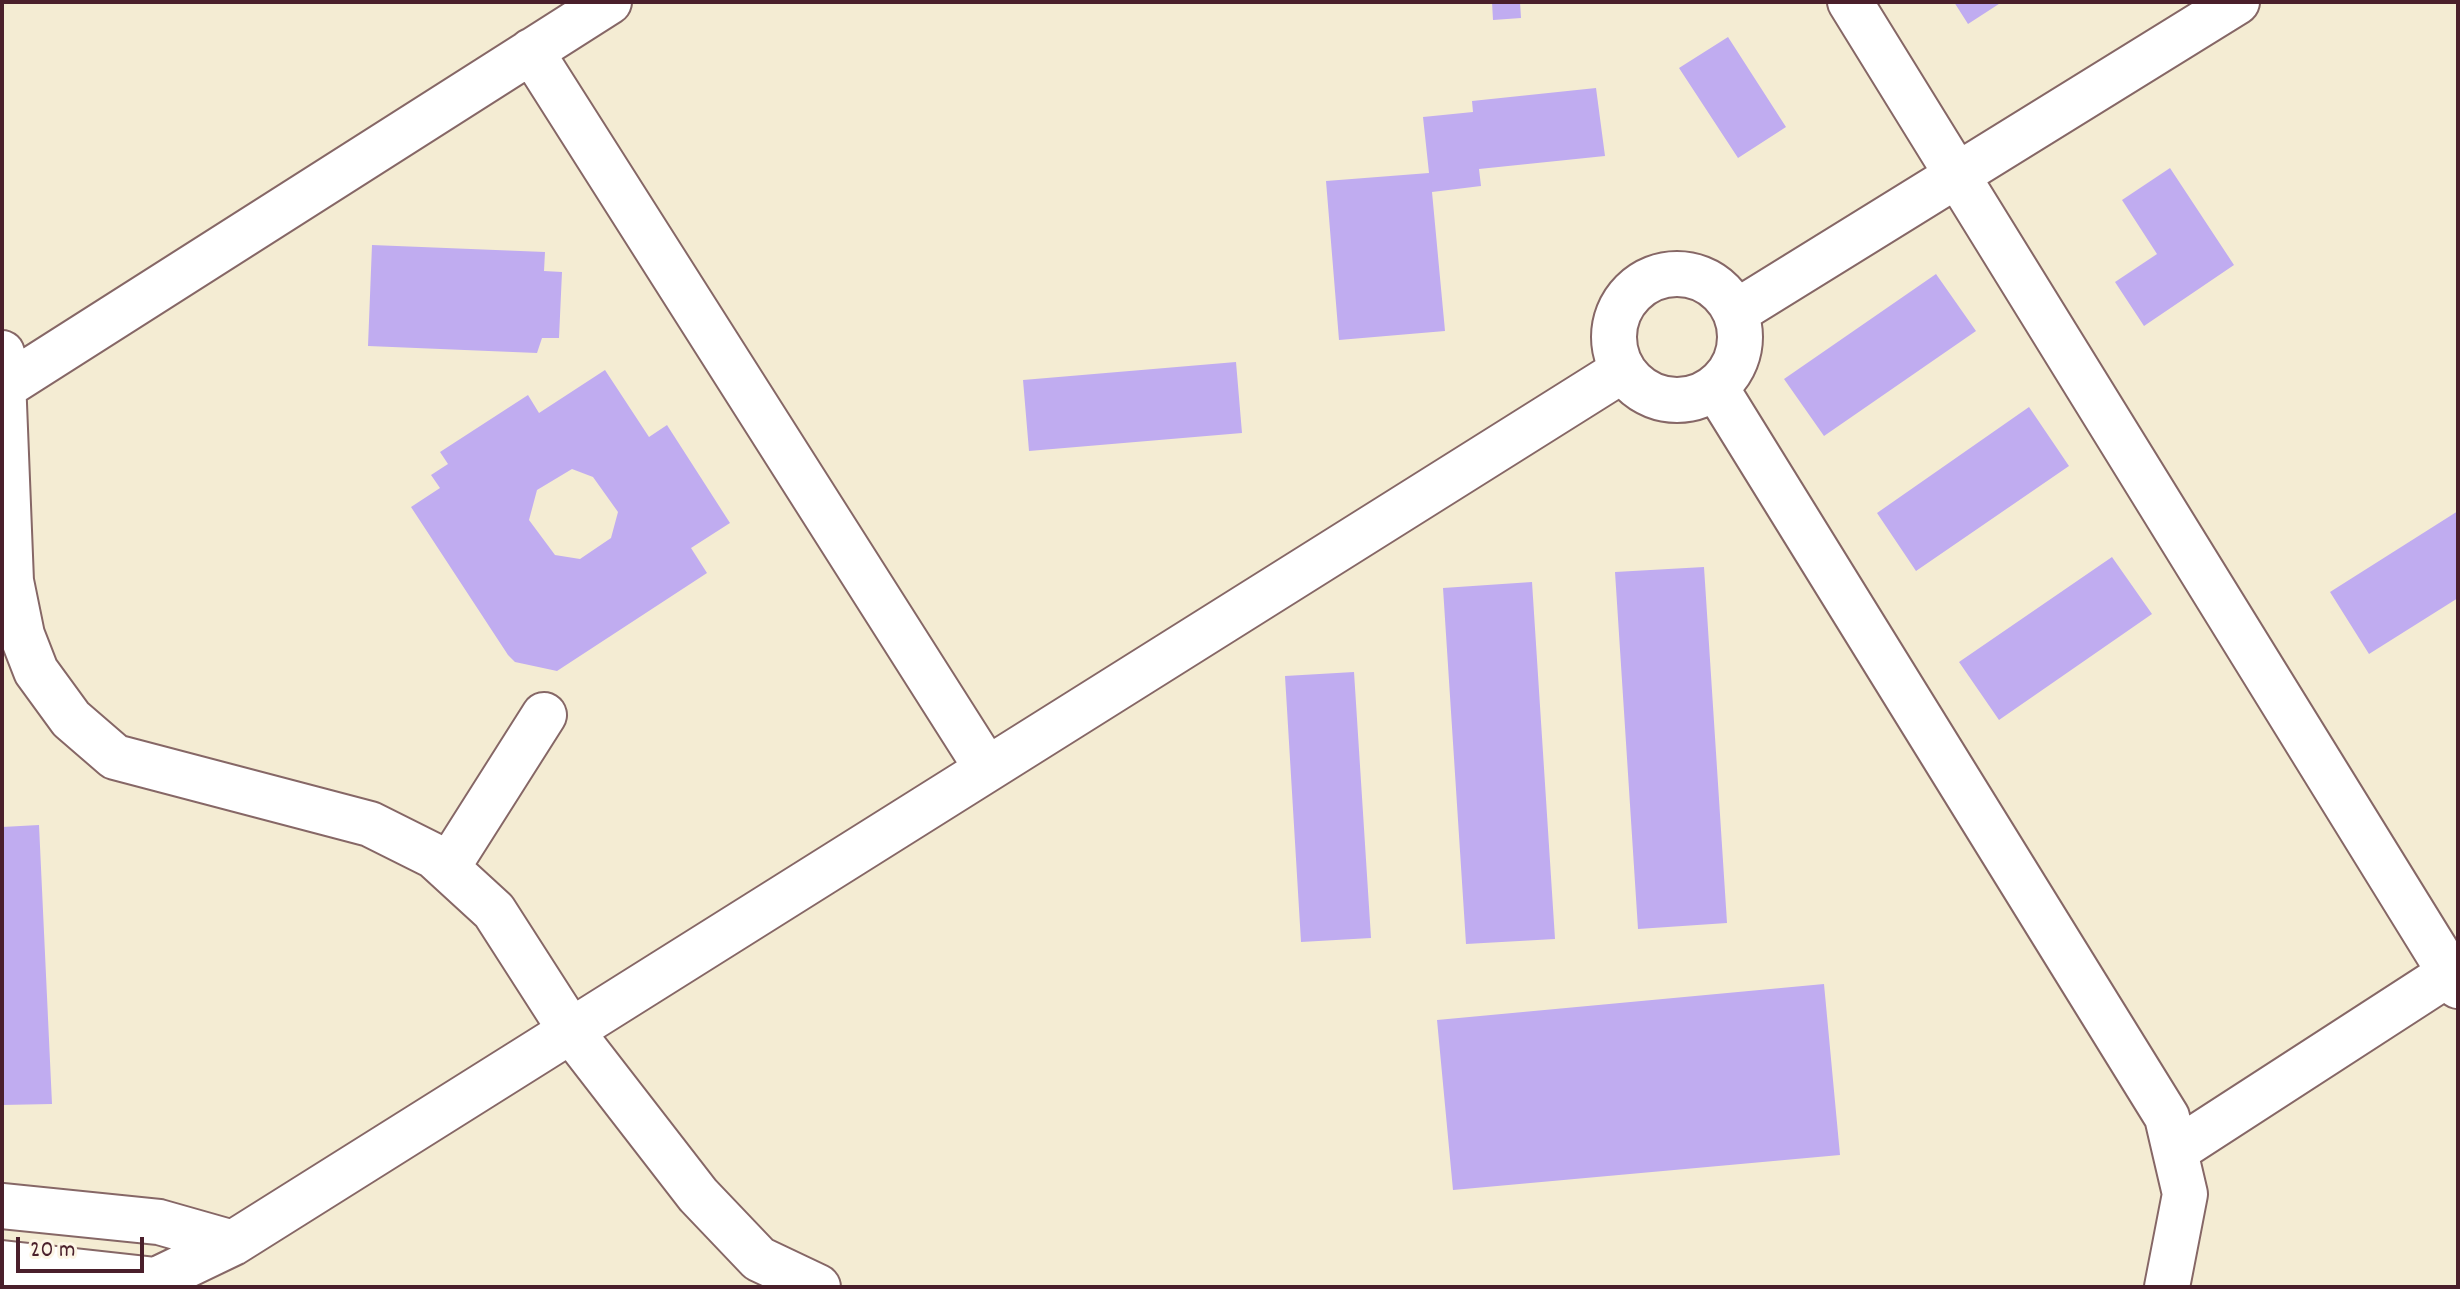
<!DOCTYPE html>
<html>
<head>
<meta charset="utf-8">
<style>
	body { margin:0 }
	#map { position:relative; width:2460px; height:1289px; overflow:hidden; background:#f4ecd3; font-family:Dekko,sans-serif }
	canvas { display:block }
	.frame { position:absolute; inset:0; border:4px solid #4a1f2b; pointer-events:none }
	.scale { position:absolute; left:16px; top:1237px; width:128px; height:36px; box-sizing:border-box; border:4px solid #4a1f2b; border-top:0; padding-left:10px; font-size:24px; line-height:28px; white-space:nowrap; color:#4a1f2b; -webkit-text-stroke:6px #fcf5e5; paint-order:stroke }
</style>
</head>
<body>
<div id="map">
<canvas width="2460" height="1289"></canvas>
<div class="frame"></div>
<div class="scale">20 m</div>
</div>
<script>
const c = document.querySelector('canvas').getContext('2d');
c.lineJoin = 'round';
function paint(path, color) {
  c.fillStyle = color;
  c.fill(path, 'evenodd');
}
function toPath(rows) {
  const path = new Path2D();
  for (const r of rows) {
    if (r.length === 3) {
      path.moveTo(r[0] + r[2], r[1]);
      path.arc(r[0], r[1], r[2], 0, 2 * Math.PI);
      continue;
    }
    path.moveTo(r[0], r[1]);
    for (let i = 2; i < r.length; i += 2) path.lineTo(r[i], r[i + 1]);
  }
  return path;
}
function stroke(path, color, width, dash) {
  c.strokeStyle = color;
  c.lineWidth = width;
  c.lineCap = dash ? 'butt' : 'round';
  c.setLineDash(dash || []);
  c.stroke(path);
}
const building = toPath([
	[1492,2,1520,2,1521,18,1493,20],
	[1954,2,2002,2,1968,24],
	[1728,37,1786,127,1738,158,1679,68],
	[1596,88,1605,156,1479,169,1481,186,1432,192,1445,331,1339,340,1326,181,1429,173,1423,117,1473,112,1472,101],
	[2170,168,2234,265,2144,326,2115,282,2157,254,2122,200],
	[372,245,545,252,544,271,562,272,559,338,542,338,537,353,368,346],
	[1936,274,1976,331,1824,436,1784,379],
	[1236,362,1242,433,1029,451,1023,380],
	[605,370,649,437,667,425,730,523,691,548,707,573,557,671,515,662,508,655,411,507,440,488,431,475,448,464,440,452,528,395,539,413],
	[572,469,593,477,618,512,611,538,580,559,555,555,529,520,537,490],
	[2029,407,2069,466,1916,571,1877,513],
	[2458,511,2458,598,2369,654,2330,592],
	[2112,557,2152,614,1999,720,1959,662],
	[1704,567,1727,923,1638,929,1615,572],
	[1532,582,1555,939,1466,944,1443,588],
	[1354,672,1371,938,1301,942,1285,676],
	[39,825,52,1104,2,1105,2,827],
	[1824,984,1840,1155,1453,1190,1437,1020]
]);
const minor = toPath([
	[1850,2,2458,986],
	[531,51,987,769],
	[1677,337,63],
	[1736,312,2237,2],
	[2,353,11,581,22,635,36,671,71,719,115,757,370,824,434,856,494,911,571,1031,698,1195,759,1259,818,1287],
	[4,387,609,2],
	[1716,388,2167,1117,2185,1194,2167,1287],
	[447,868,544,715],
	[2175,1151,2450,973],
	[2,1206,159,1222,233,1243],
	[2,1263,156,1280,233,1243,1623,370]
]);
paint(building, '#c0acf0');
stroke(minor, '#866766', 48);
stroke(minor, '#fff', 44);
</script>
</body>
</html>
